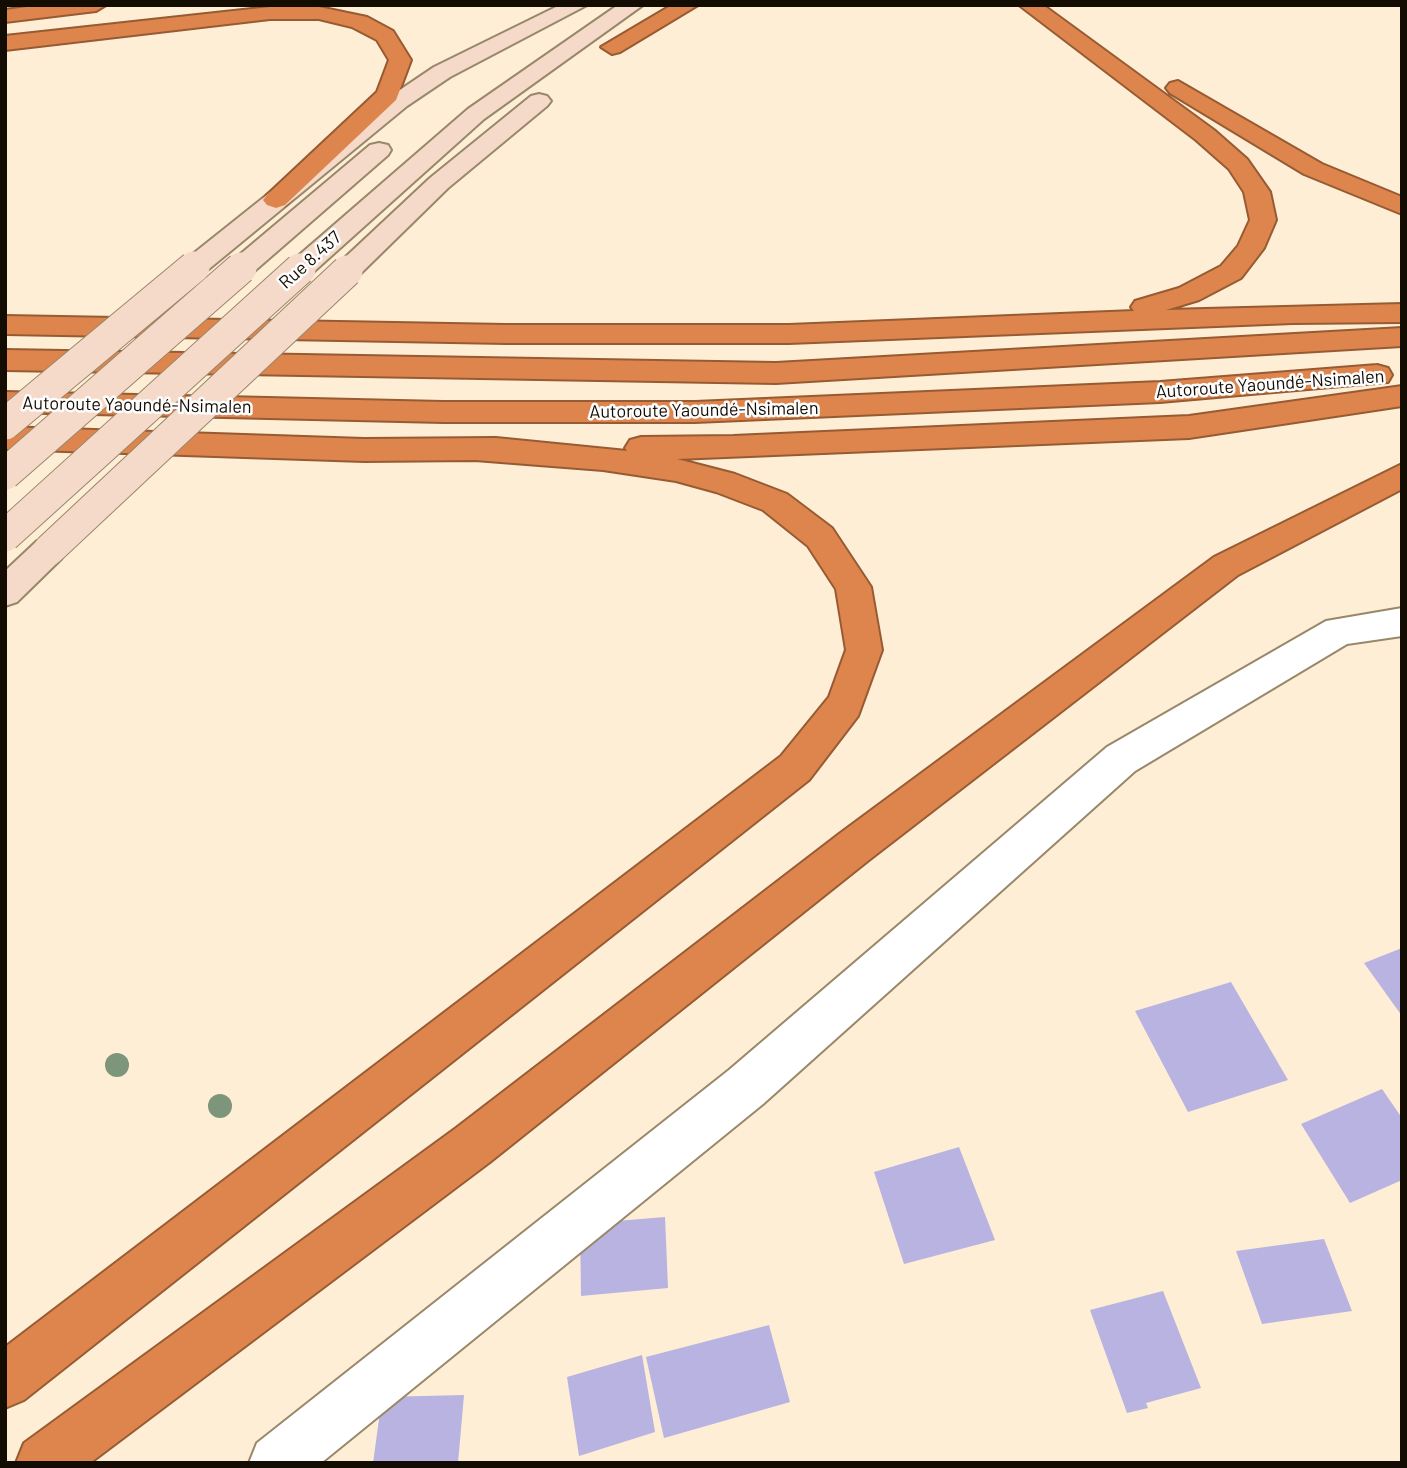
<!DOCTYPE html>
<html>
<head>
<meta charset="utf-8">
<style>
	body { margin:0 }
	#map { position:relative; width:1407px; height:1468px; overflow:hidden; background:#feeed5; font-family:Barlow,sans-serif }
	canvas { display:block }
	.frame { position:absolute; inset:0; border:7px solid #130c03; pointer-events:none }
</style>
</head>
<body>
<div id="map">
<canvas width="1407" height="1468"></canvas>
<div class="frame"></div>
</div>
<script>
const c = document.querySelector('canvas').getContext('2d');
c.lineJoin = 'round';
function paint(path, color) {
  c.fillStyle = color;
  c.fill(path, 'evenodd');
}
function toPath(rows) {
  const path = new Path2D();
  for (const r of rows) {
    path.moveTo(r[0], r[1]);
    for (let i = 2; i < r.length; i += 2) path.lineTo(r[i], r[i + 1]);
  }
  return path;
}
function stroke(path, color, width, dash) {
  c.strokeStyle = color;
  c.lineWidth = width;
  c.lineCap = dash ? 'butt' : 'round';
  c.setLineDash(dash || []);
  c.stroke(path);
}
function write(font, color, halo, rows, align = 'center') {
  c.font = font + ' Barlow,sans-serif';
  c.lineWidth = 5;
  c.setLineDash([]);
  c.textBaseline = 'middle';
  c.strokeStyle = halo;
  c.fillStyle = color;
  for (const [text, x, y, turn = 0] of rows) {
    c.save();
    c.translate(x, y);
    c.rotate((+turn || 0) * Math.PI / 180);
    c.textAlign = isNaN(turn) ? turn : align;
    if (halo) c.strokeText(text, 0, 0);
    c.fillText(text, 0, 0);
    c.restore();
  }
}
const building = toPath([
	[1402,948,1402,1016,1364,963],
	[1231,982,1288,1080,1188,1112,1135,1011],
	[1382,1089,1402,1118,1402,1180,1350,1203,1301,1124],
	[959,1147,995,1240,904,1264,874,1172],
	[665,1217,668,1288,581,1296,580,1224],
	[1324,1239,1352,1311,1262,1324,1236,1251],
	[1163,1291,1201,1388,1146,1403,1148,1408,1127,1413,1090,1310],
	[769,1325,790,1402,664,1438,646,1357],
	[642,1355,655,1432,579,1456,567,1377],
	[464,1395,458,1463,373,1463,382,1397]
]);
const street = toPath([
	[1402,608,1402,636,1347,644,1135,771,763,1104,321,1463,249,1463,257,1443,729,1070,1107,747,1326,621,1402,608]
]);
const secondary = toPath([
	[560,5,587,5,450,77,407,106,204,273,184,273,180,267,184,261,391,96,434,67,560,5],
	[618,5,643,5,484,119,310,275,290,275,286,269,290,263,468,109,618,5],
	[539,94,547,96,551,101,547,106,448,188,357,277,337,277,333,271,337,265,430,178,531,96,539,94],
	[379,143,388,145,391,150,388,155,251,274,231,274,227,268,231,262,370,145,379,143],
	[49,537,61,541,66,550,61,559,17,602,5,606,5,571,37,541,49,537]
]);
const highway = toPath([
	[41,5,106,5,96,11,5,22,5,10,41,5],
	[672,5,698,5,620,52,612,54,601,47,672,5],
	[1019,5,1043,5,1214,130,1247,159,1270,192,1276,220,1264,248,1241,278,1199,300,1166,310,1402,304,1402,322,1293,323,789,343,506,343,5,334,5,316,506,325,789,325,1134,311,1131,307,1135,301,1179,288,1221,266,1238,246,1250,220,1244,192,1229,169,1196,140,1019,5],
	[270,7,319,7,367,17,393,31,411,60,396,100,285,205,276,208,267,205,263,200,267,195,377,92,389,60,377,40,352,27,319,19,270,19,5,50,5,36,270,7],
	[1178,81,1322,164,1402,197,1402,214,1304,174,1170,93,1166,88,1170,83,1178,81],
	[1402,328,1402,346,776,383,5,370,5,350,776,363,1402,328],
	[1377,365,1388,368,1392,375,1388,382,1160,402,695,422,443,422,5,412,5,392,443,402,695,402,1160,382,1377,365],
	[1402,386,1402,406,1189,438,677,459,735,474,787,494,832,528,871,587,882,650,858,716,809,780,24,1400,5,1408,5,1347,781,756,829,697,846,650,836,589,808,546,763,510,716,492,676,481,603,470,475,460,364,461,5,449,5,427,364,439,496,438,627,451,625,448,630,440,641,437,733,436,1189,416,1402,386],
	[1402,464,1402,489,1238,575,869,860,490,1162,90,1463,16,1463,24,1443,456,1128,839,834,1214,557,1402,464]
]);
const secondaryBridge = toPath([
	[5,424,194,267],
	[5,474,241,268],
	[5,536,300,269],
	[49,550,347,271]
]);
const trees = [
	[117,1065],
	[220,1106]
];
const farStreetnames = [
	["Rue 8.437",310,260,-42],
	["Autoroute Yaoundé-Nsimalen",1270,384,-4],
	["Autoroute Yaoundé-Nsimalen",137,405,1],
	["Autoroute Yaoundé-Nsimalen",704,410,-1]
];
paint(building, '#b8b3e1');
stroke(street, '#99876a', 4);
stroke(secondary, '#99876a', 4);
stroke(highway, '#975b33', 4);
paint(street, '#fff');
paint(secondary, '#f5daca');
paint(highway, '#de854d');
stroke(secondaryBridge, '#99876a', 33, []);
stroke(secondaryBridge, '#f5daca', 31);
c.fillStyle = '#7d957b';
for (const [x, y] of trees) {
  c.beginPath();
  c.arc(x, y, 12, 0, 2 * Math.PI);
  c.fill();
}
write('18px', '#130c03', '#fdfdfd', farStreetnames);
</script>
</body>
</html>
